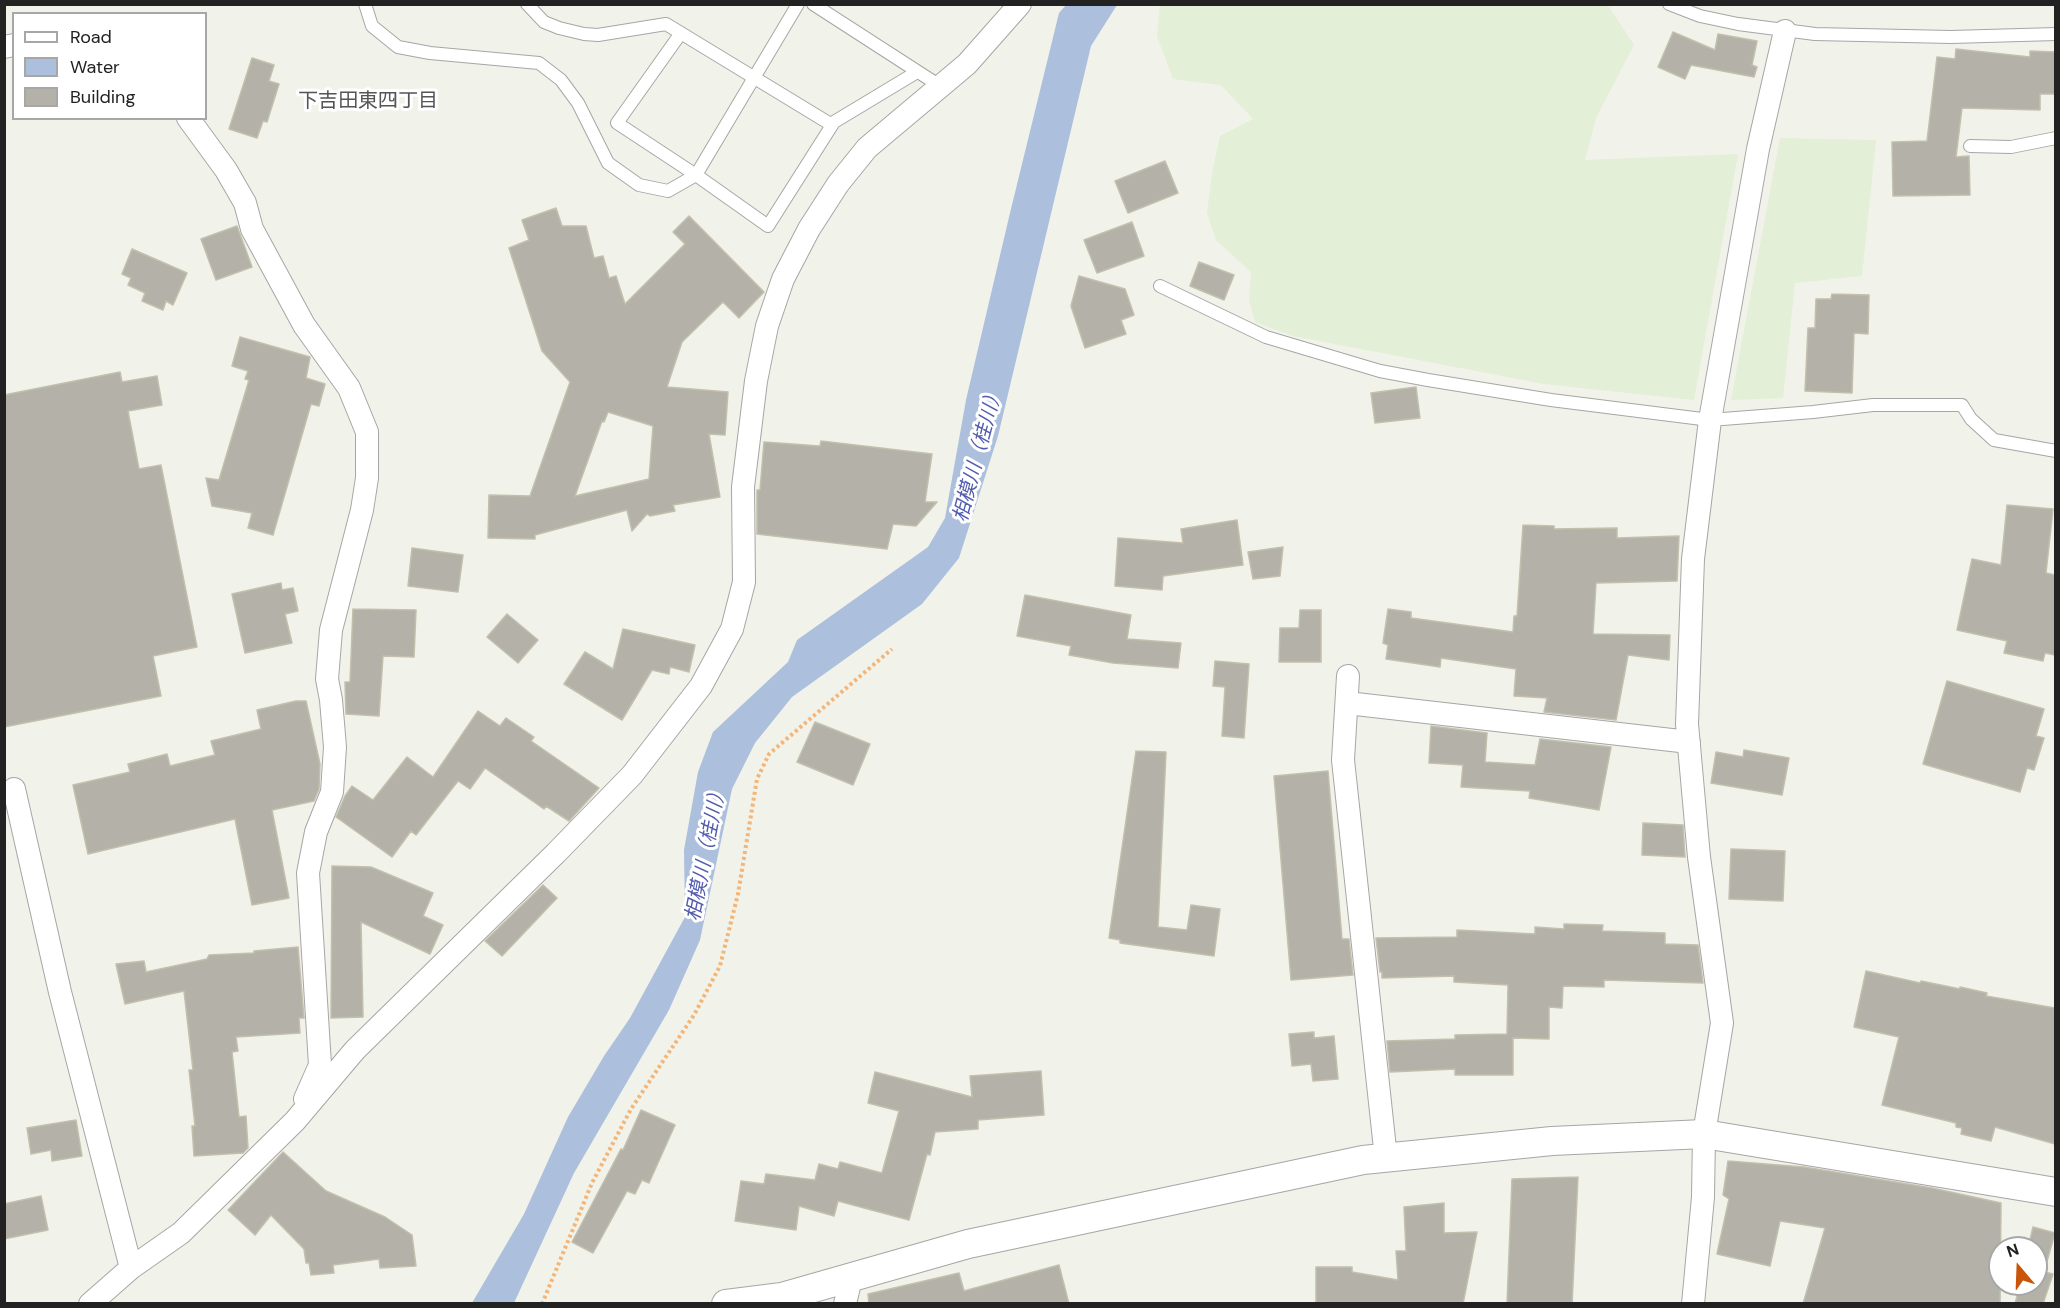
<!DOCTYPE html>
<html>
<head>
<meta charset="utf-8">
<style>
	body { margin:0 }
	#map { position:relative; width:2060px; height:1308px; overflow:hidden; background:#f1f2e9; font-family:"DM Sans",sans-serif }
	canvas { display:block }
	.frame { position:absolute; inset:0; border:6px solid #222; pointer-events:none }
	.legend { position:absolute; left:12px; top:12px; width:195px; height:108px; box-sizing:border-box; background:#fff; border:2px solid #a7a7a7; margin:0; padding:8px 10px; list-style:none; font-size:18px; color:#222 }
	.legend li { display:flex; align-items:center; gap:12px; height:30px }
	.legend b { width:30px; border:2px solid #a7a7a7 }
	.north { position:absolute; left:1988px; top:1236px; width:60px; height:60px; box-sizing:border-box; background:#fff; border:2px solid #a7a7a7; border-radius:50%; rotate:341deg; font-size:16px; font-weight:700; line-height:24px; text-align:center; color:#222 }
	.north::after { content:''; display:block; margin:auto; width:21px; height:27px; background:#ca540a; clip-path:polygon(50% 0,100% 100%,50% 72%,0 100%) }
</style>
</head>
<body>
<div id="map">
<canvas width="2060" height="1308"></canvas>
<div class="frame"></div>
<ul class="legend">
<li><b style="height:8px;background:#fff"></b>Road</li>
<li><b style="height:16px;background:#acbfdc"></b>Water</li>
<li><b style="height:16px;background:#b4b2a8"></b>Building</li>
</ul>
<div class="north">N</div>
</div>
<script>
const c = document.querySelector('canvas').getContext('2d');
c.lineJoin = 'round';
function paint(path, color) {
  c.fillStyle = color;
  c.fill(path, 'evenodd');
}
function toPath(rows) {
  const path = new Path2D();
  for (const r of rows) {
    path.moveTo(r[0], r[1]);
    for (let i = 2; i < r.length; i += 2) path.lineTo(r[i], r[i + 1]);
  }
  return path;
}
function stroke(path, color, width, dash) {
  c.strokeStyle = color;
  c.lineWidth = width;
  c.lineCap = dash ? 'butt' : 'round';
  c.setLineDash(dash || []);
  c.stroke(path);
}
function write(font, color, halo, rows, align = 'center') {
  c.font = font + ' "DM Sans","Noto Sans JP",sans-serif';
  c.lineWidth = 6;
  c.setLineDash([]);
  c.textBaseline = 'middle';
  c.strokeStyle = halo;
  c.fillStyle = color;
  for (const [text, x, y, turn = 0] of rows) {
    c.save();
    c.translate(x, y);
    c.rotate((+turn || 0) * Math.PI / 180);
    c.textAlign = isNaN(turn) ? turn : align;
    if (halo) c.strokeText(text, 0, 0);
    c.fillText(text, 0, 0);
    c.restore();
  }
}
const farmland = toPath([
	[1603,5,1609,7,1634,45,1596,118,1585,160,1738,154,1694,400,1544,384,1293,336,1255,322,1249,300,1251,272,1216,240,1207,213,1213,168,1220,136,1253,119,1221,85,1173,79,1157,36,1160,5],
	[1780,138,1876,140,1862,276,1795,283,1783,398,1731,400]
]);
const water = toPath([
	[1066,5,1117,5,1091,46,998,436,959,558,922,604,792,697,755,743,732,789,700,940,669,1010,574,1173,514,1303,472,1303,524,1214,568,1117,604,1056,630,1018,685,917,684,850,698,772,713,732,788,662,797,640,928,547,945,518,966,400,1010,213,1059,13]
]);
const building = toPath([
	[1673,32,1715,50,1718,34,1757,41,1752,65,1757,67,1754,77,1691,65,1685,79,1658,67,1673,32],
	[1956,49,2030,57,2030,51,2055,52,2055,94,2040,94,2040,110,1962,108,1956,157,1969,156,1970,195,1893,196,1892,142,1927,141,1937,57,1955,59,1956,49],
	[252,58,274,65,269,81,279,84,267,122,263,121,257,138,229,129,252,58],
	[1165,161,1178,193,1128,213,1115,181,1165,161],
	[556,208,562,226,586,226,594,258,603,256,609,278,616,276,625,304,685,244,673,232,689,216,764,292,739,318,723,302,682,342,667,387,728,392,725,435,709,434,720,497,673,505,675,511,650,516,647,514,632,531,627,510,535,535,535,539,488,538,489,495,530,496,570,382,542,351,509,248,529,240,522,220,556,208],
	[608,412,653,426,649,479,575,496,602,421,604,422,608,412],
	[1132,222,1144,256,1097,273,1084,240,1132,222],
	[237,226,252,267,216,280,201,239,237,226],
	[132,249,187,273,173,305,166,301,163,310,142,301,145,293,128,285,131,278,122,274,132,249],
	[1199,262,1234,275,1224,300,1190,286,1199,262],
	[1079,276,1125,289,1134,315,1121,320,1126,334,1085,348,1071,306,1079,276],
	[1832,294,1869,295,1868,334,1854,333,1852,393,1805,391,1808,328,1815,328,1816,299,1831,299,1832,294],
	[240,337,310,357,306,378,325,384,319,406,311,404,273,535,248,528,252,513,212,506,206,478,219,480,249,380,245,379,248,371,232,366,240,337],
	[120,372,122,382,157,376,162,405,128,411,139,469,161,465,197,647,153,656,161,696,4,727,4,395,120,372],
	[1416,387,1420,418,1375,423,1371,393,1416,387],
	[821,441,932,454,925,502,937,502,916,526,893,524,887,549,757,534,757,490,760,490,764,442,820,446,821,441],
	[2007,505,2053,509,2046,573,2055,575,2055,655,2045,653,2043,661,2004,653,2007,641,1957,630,1972,559,2001,565,2007,505],
	[1237,520,1243,565,1163,576,1162,590,1115,586,1118,538,1183,543,1181,529,1237,520],
	[1523,525,1554,526,1554,529,1617,528,1617,538,1679,536,1677,581,1596,583,1593,634,1670,635,1669,660,1628,655,1616,720,1544,712,1547,698,1514,696,1516,669,1441,658,1440,667,1386,659,1388,645,1383,643,1388,609,1411,612,1411,618,1513,632,1514,616,1517,616,1523,525],
	[1283,547,1280,576,1253,579,1248,552,1283,547],
	[412,548,463,555,458,592,408,586,412,548],
	[281,583,282,590,293,588,298,611,285,614,292,643,245,653,232,594,281,583],
	[1025,595,1131,615,1127,639,1181,643,1178,668,1113,663,1069,655,1071,646,1017,636,1025,595],
	[353,609,416,610,414,657,383,656,379,716,346,714,345,682,350,682,353,609],
	[1300,610,1321,610,1321,662,1279,662,1280,628,1299,628,1300,610],
	[507,614,538,640,518,663,487,637,507,614],
	[623,629,695,645,689,672,670,667,669,674,652,670,622,720,564,684,585,652,613,669,623,629],
	[1215,661,1249,664,1244,738,1222,736,1225,687,1213,686,1215,661],
	[1947,681,2044,709,2036,736,2044,738,2034,770,2027,768,2020,792,1923,764,1947,681],
	[296,701,306,701,320,764,319,789,314,801,272,810,289,898,252,905,235,819,88,854,73,785,130,772,128,764,167,754,170,766,215,755,211,741,261,729,257,710,296,701],
	[478,711,500,726,506,718,534,737,531,741,599,788,569,821,546,806,544,809,485,768,470,789,458,781,416,835,411,831,392,857,336,817,345,796,352,786,373,800,407,757,433,777,478,711],
	[815,722,870,744,853,785,797,762,815,722],
	[1431,726,1487,733,1485,762,1535,765,1540,739,1611,747,1599,810,1529,798,1530,791,1461,787,1463,765,1429,763,1431,726],
	[1744,750,1789,758,1782,795,1711,783,1716,752,1743,757,1744,750],
	[1136,751,1166,752,1158,927,1187,930,1191,905,1220,909,1214,956,1120,943,1120,940,1109,938,1136,751],
	[1328,771,1342,939,1349,939,1353,975,1291,980,1274,776,1328,771],
	[1643,823,1683,825,1685,857,1642,855,1643,823],
	[1731,849,1785,851,1783,901,1729,899,1731,849],
	[332,866,371,867,433,893,423,916,443,925,430,954,361,922,363,1017,331,1018,332,866],
	[543,885,557,898,502,956,485,941,543,885],
	[1564,924,1603,925,1602,931,1665,933,1665,944,1698,945,1703,983,1604,980,1604,987,1563,986,1562,1008,1549,1007,1549,1039,1513,1038,1513,1075,1455,1075,1455,1069,1390,1072,1387,1041,1455,1039,1455,1035,1507,1034,1508,985,1454,982,1454,976,1382,978,1382,972,1380,972,1376,938,1457,937,1457,930,1535,934,1535,927,1564,929,1564,924],
	[298,947,304,1018,299,1018,300,1033,236,1037,238,1051,232,1052,239,1117,246,1116,248,1148,243,1153,194,1156,192,1126,195,1126,189,1070,193,1070,184,991,125,1004,116,964,144,961,146,972,207,959,209,955,254,953,254,951,298,947],
	[1866,971,1920,983,1921,981,1960,989,1960,987,1987,993,1986,996,2055,1008,2055,1144,1995,1127,1991,1141,1961,1134,1962,1128,1956,1127,1956,1123,1882,1105,1899,1037,1854,1027,1866,971],
	[1314,1032,1314,1038,1334,1036,1338,1079,1313,1081,1311,1064,1292,1066,1289,1034,1314,1032],
	[1041,1071,1044,1115,978,1120,978,1129,935,1132,930,1155,927,1154,909,1220,838,1201,834,1216,799,1206,796,1230,735,1221,741,1181,764,1184,766,1174,815,1180,819,1164,838,1169,840,1162,882,1173,899,1111,868,1103,875,1072,972,1097,970,1076,1041,1071],
	[641,1110,675,1125,649,1183,642,1180,635,1194,627,1191,593,1253,572,1242,621,1149,623,1150,641,1110],
	[76,1120,82,1156,52,1161,51,1150,31,1154,27,1128,76,1120],
	[283,1152,326,1191,385,1217,412,1235,416,1266,380,1268,379,1259,333,1265,334,1273,311,1275,309,1263,306,1263,304,1249,271,1215,255,1235,228,1210,283,1152],
	[1728,1161,1804,1167,1932,1188,2001,1203,2000,1304,1803,1304,1825,1228,1780,1221,1770,1266,1717,1254,1729,1199,1723,1195,1728,1161],
	[1578,1177,1572,1304,1507,1304,1512,1179,1578,1177],
	[41,1196,48,1230,4,1239,4,1204,41,1196],
	[1444,1203,1444,1233,1477,1232,1463,1304,1316,1304,1316,1267,1352,1267,1352,1272,1398,1280,1396,1251,1406,1251,1404,1207,1444,1203],
	[2033,1227,2055,1233,2044,1272,2053,1274,2043,1304,2015,1304,2020,1284,2036,1284,2036,1248,2028,1248,2033,1227],
	[1059,1265,1069,1304,869,1304,868,1294,959,1273,964,1291,1059,1265]
]);
const path = toPath([
	[542,1304,592,1183,631,1109,694,1015,720,966,738,894,757,779,769,754,892,649]
]);
const service = toPath([
	[365,4,372,26,398,47,430,53,539,63,561,80,578,103,608,163,639,185,668,191,696,175,617,123,681,33],
	[527,4,544,22,559,28,584,34,598,35,666,24,832,125],
	[798,4,696,175,768,226,834,122,917,72],
	[813,4,940,86],
	[1669,4,1700,16,1738,24,1815,34,1951,37,2056,34],
	[1970,146,2011,147,2056,138],
	[1160,286,1266,337,1380,371,1428,380,1551,400,1710,420,1813,412,1873,405,1962,405,1971,419,1994,440,2056,451]
]);
const minor = toPath([
	[4,47,14,45],
	[188,118,226,170,245,203,252,229,304,325,349,388,367,432,367,478,362,510,331,630,327,679,331,700,335,747,332,792,316,832,308,873,320,1065,305,1099],
	[1348,676,1343,760,1386,1158],
	[1347,703,1689,742],
	[14,789,60,992,131,1268],
	[90,1304,131,1268,181,1233,295,1121,355,1050,556,853,632,775,701,686,732,629,744,582,743,487,756,381,767,326,783,279,809,229,838,184,867,148,967,64,1020,4],
	[845,1304,851,1278],
	[1693,1304,1703,1197,1704,1134,1722,1023,1699,857,1687,724,1693,559,1710,420,1758,149,1785,31]
]);
const tertiary = toPath([
	[726,1304,782,1297,968,1244,1363,1160,1552,1141,1704,1134,2056,1192]
]);
const neighbourhoodNames = [
	["下吉田東四丁目",368,102]
];
const waterNames = [
	["相模川（桂川）",979,454,-75],
	["相模川（桂川）",707,852,-79]
];
paint(farmland, '#e3efd6');
paint(water, '#acbfdc');
paint(building, '#b4b2a8');
stroke(building, '#c3bfac', 1.5);
stroke(service, '#a6a6a6', 14);
stroke(minor, '#a6a6a6', 24);
stroke(tertiary, '#a6a6a6', 30);
stroke(path, '#f3b578', 4, [3, 3]);
stroke(service, '#fff', 12);
stroke(minor, '#fff', 22);
stroke(tertiary, '#fff', 28);
write('20px', '#555', '#fff', neighbourhoodNames);
write('italic 20px', '#525cae', '#fff', waterNames);
</script>
</body>
</html>
